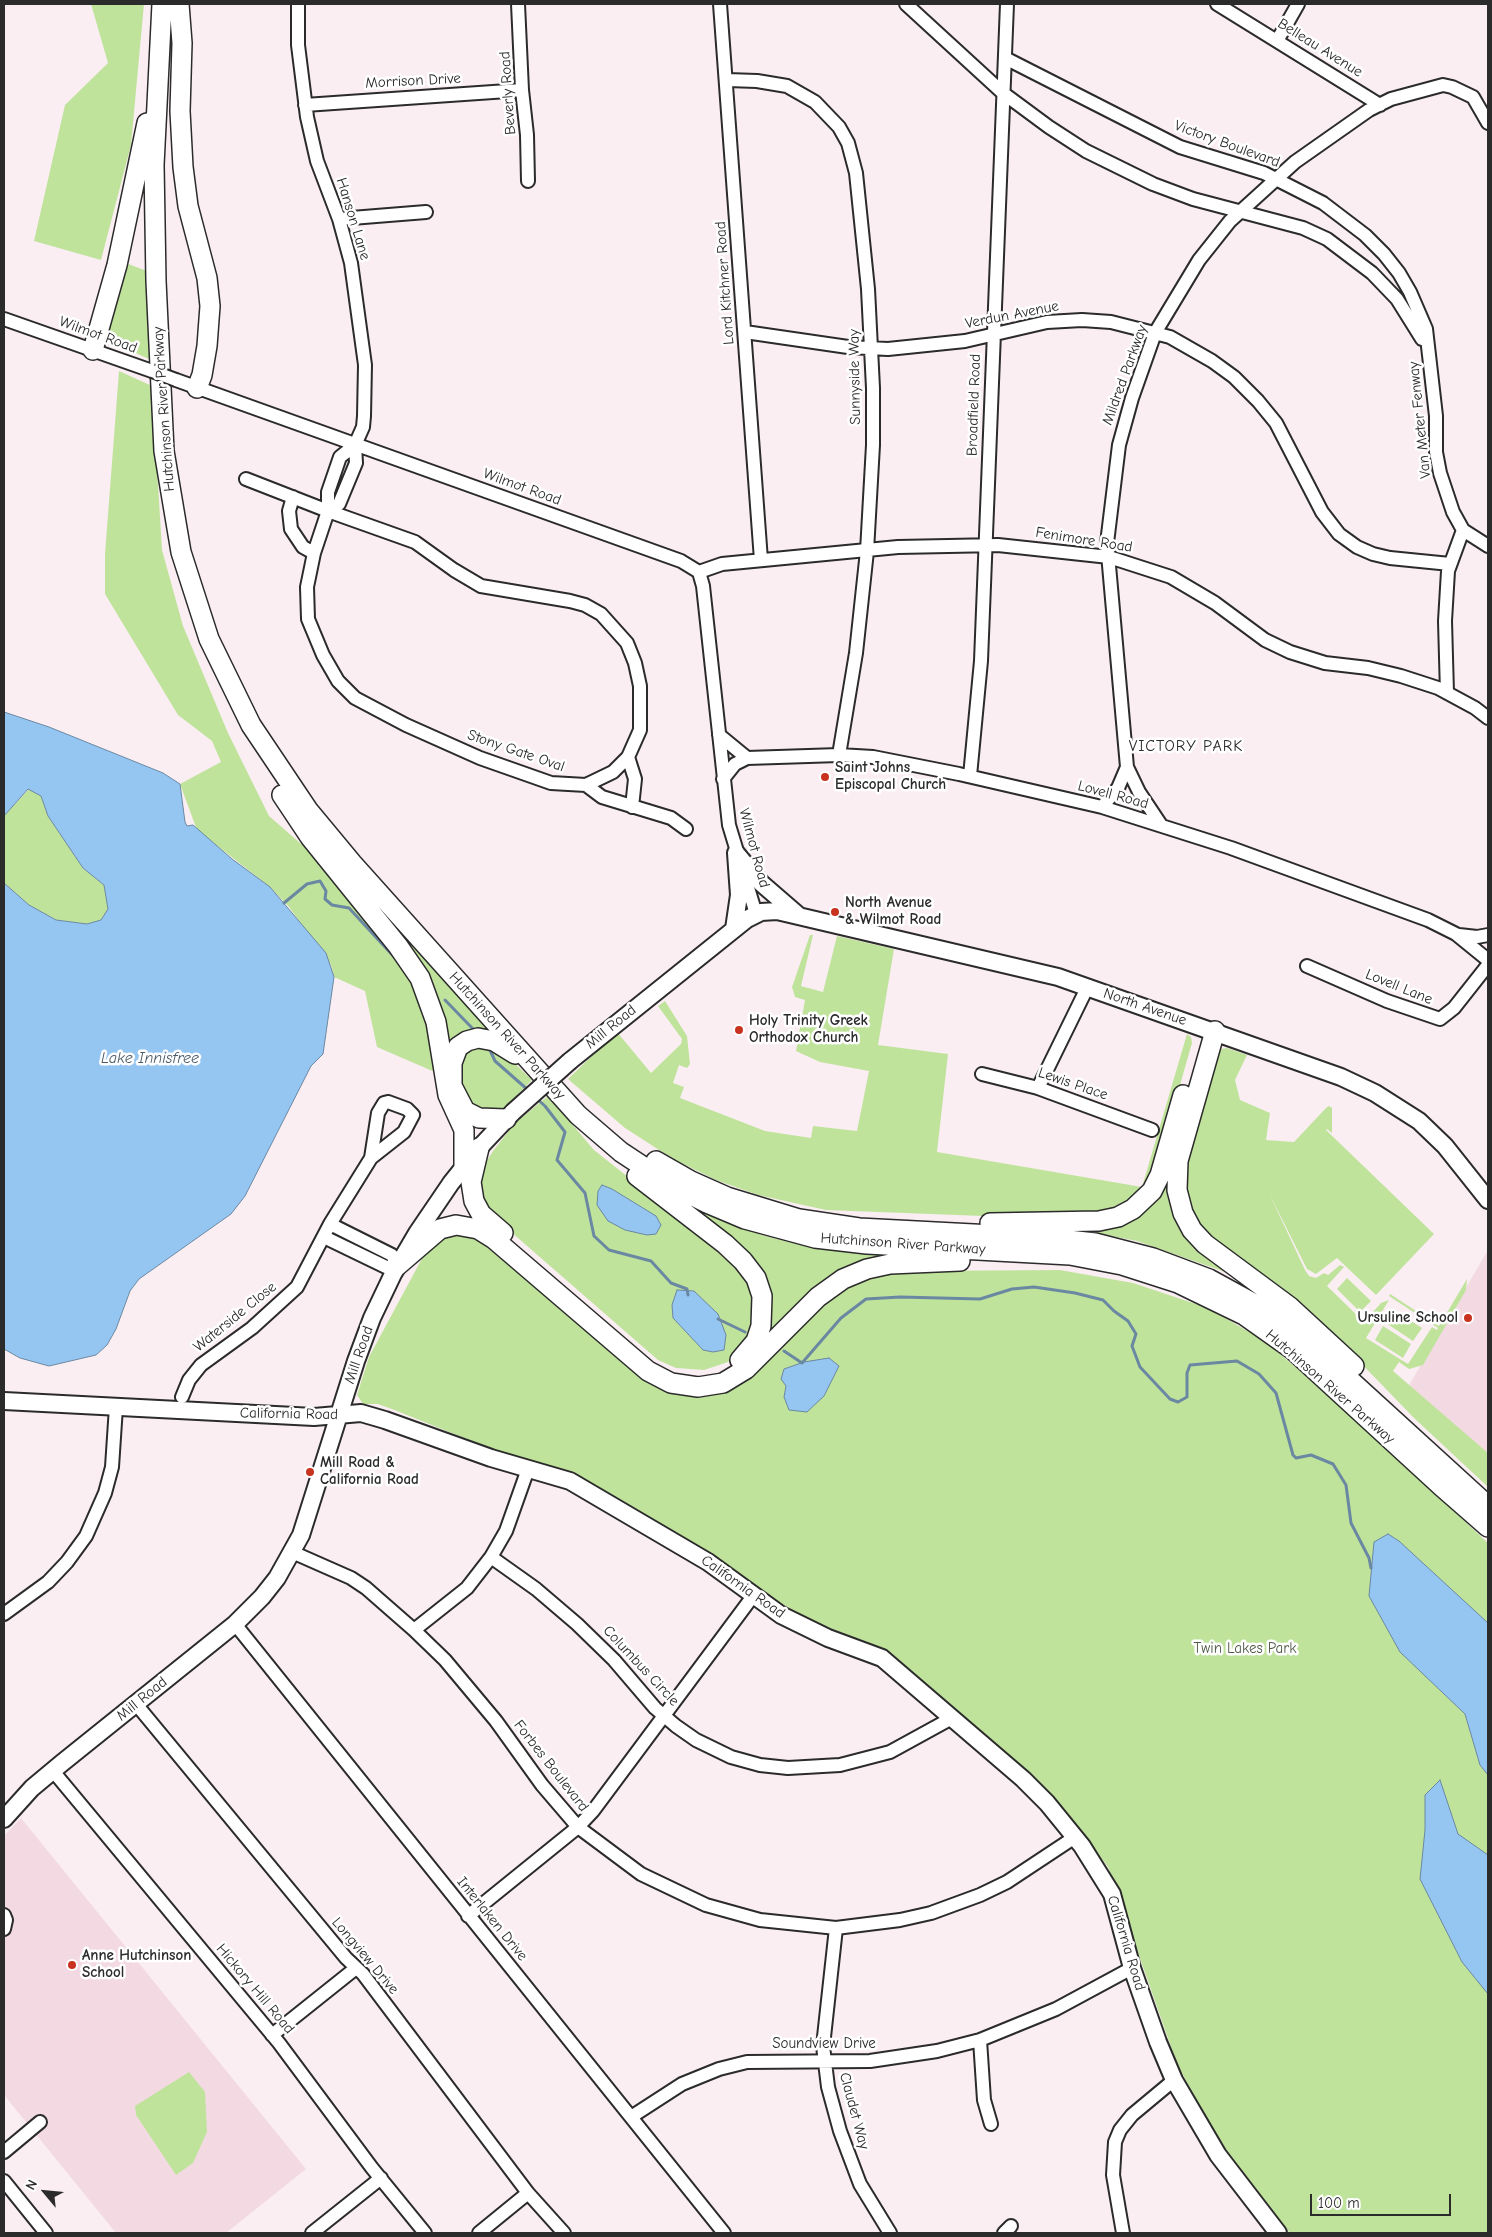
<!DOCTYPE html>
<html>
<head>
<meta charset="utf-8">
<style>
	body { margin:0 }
	#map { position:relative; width:1492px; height:2237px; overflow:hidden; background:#faeef2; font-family:"Comic Neue",sans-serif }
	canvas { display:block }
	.frame { position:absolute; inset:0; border:5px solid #2b2b2b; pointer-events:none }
	.north { position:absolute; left:20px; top:2167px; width:50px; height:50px; -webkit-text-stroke:4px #fff; paint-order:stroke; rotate:298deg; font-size:14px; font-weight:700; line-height:20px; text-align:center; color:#2b2b2b }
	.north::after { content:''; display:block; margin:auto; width:18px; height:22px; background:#2b2b2b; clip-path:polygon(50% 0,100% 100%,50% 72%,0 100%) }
	.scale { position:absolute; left:1310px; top:2194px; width:141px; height:22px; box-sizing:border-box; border:2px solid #2b2b2b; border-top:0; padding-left:6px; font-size:15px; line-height:18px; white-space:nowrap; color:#2b2b2b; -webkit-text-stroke:4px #fff; paint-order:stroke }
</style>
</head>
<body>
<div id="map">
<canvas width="1492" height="2237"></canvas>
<div class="frame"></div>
<div class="north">N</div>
<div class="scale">100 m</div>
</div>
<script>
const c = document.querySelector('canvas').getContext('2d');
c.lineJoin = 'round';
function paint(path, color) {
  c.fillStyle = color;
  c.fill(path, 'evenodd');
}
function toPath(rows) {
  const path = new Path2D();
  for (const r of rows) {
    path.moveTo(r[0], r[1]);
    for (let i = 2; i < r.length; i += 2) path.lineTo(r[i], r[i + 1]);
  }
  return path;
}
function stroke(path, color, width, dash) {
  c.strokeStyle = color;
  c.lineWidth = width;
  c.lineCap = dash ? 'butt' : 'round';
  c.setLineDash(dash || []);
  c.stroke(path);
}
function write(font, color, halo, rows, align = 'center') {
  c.font = font + ' "Comic Neue",sans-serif';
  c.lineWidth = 5;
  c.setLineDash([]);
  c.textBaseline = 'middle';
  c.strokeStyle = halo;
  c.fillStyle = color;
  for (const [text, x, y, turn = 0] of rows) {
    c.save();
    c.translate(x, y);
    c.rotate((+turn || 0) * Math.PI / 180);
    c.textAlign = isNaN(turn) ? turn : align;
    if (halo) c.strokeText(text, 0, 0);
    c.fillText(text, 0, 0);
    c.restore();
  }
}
const built = toPath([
	[1488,1250,1488,1453,1408,1387],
	[21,1818,306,2169,226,2233,116,2233,4,2095,4,1836]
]);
const green = toPath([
	[91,4,144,4,131,145,101,260,34,241,65,105,108,63],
	[123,262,147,271,151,360,107,340],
	[119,371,152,386,162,550,183,626,228,733,269,816,315,856,415,978,426,1008,437,1073,377,1047,365,991,334,977,331,965,289,907,270,887,197,830,180,784,221,762,212,741,178,715,105,594,105,554],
	[29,789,41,796,48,816,83,868,104,885,108,909,101,920,87,924,56,920,29,905,4,883,4,816],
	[347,869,496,1038,472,1032,449,1061,438,1007],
	[810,935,813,935,801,986,823,992,837,936,894,949,878,1045,948,1054,937,1152,1142,1187,1187,1034,1191,1037,1192,1043,1157,1165,1148,1186,1121,1210,1093,1215,1009,1217,826,1210,758,1195,716,1180,673,1159,625,1128,568,1079,617,1032,651,1073,681,1044,682,1039,658,1006,665,1001,687,1036,690,1064,687,1068,679,1065,673,1083,684,1087,680,1098,765,1131,811,1138,813,1126,857,1131,869,1071,820,1062,796,1051,805,1000,795,997,792,987],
	[479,1043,505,1054,532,1080,501,1111,482,1115,461,1095,461,1052],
	[1227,1048,1247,1055,1235,1080,1240,1100,1270,1113,1266,1140,1294,1142,1326,1108,1329,1106,1332,1108,1332,1133,1327,1129,1268,1191,1326,1130,1434,1234,1376,1295,1337,1258,1316,1274,1307,1269,1269,1193,1305,1270,1309,1276,1316,1278,1324,1273,1328,1275,1340,1265,1344,1267,1327,1286,1364,1322,1381,1303,1389,1300,1366,1338,1408,1364,1432,1327,1437,1330,1438,1328,1389,1296,1390,1294,1439,1326,1467,1279,1466,1290,1423,1365,1409,1369,1399,1362,1393,1371,1488,1453,1488,1487,1414,1418,1353,1355,1209,1238,1194,1219,1186,1199,1184,1172,1218,1053,1221,1049],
	[548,1096,594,1150,730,1258,745,1276,755,1296,755,1324,746,1345,728,1362,704,1370,676,1368,658,1360,487,1211,478,1183,481,1170,493,1151,515,1123],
	[1174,1146,1171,1190,1230,1270,1228,1273,1137,1241,1076,1229,1121,1220],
	[705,1213,762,1235,804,1246,894,1256,870,1262,760,1348,768,1307,702,1217],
	[458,1232,477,1235,648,1379,715,1393,845,1286,872,1277,911,1271,1060,1270,1133,1283,1208,1308,1266,1342,1341,1406,1488,1543,1488,2233,1290,2233,1234,2168,1177,2064,1108,1867,1065,1810,1022,1767,901,1663,878,1647,809,1620,753,1586,504,1454,397,1411,378,1404,363,1404,357,1395,369,1357,426,1251,436,1239],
	[1347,1278,1371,1301,1360,1312,1337,1289],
	[1394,1310,1422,1328,1413,1341,1386,1323],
	[1383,1326,1411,1344,1403,1358,1375,1340],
	[189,2072,205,2092,207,2132,193,2163,176,2175,136,2115,135,2106]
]);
const water = toPath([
	[4,712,49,727,163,773,180,784,185,822,187,826,193,825,232,859,270,887,326,953,334,977,323,1054,311,1066,245,1196,231,1214,139,1279,130,1291,116,1329,107,1345,96,1355,49,1366,20,1358,4,1349,4,883,29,905,56,920,87,924,101,920,108,909,104,885,83,868,48,816,41,796,28,789,4,816,4,712],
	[602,1185,612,1189,656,1216,661,1225,656,1234,647,1235,625,1230,608,1221,597,1205,598,1191,602,1185],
	[677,1290,694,1291,718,1314,726,1335,724,1350,713,1352,703,1350,673,1318,672,1305,677,1290],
	[829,1358,839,1366,824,1396,807,1412,789,1410,784,1397,786,1386,781,1379,784,1369,804,1362,829,1358],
	[1388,1534,1399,1541,1488,1623,1488,1775,1480,1765,1465,1714,1400,1652,1369,1596,1374,1542,1388,1534],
	[1440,1780,1458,1834,1488,1855,1488,1994,1462,1962,1420,1879,1425,1830,1425,1795,1440,1780]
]);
const stream = toPath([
	[284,903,307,884,320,881,326,891,325,899,332,905,349,908,396,959],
	[445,1000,475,1031],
	[489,1048,495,1061,528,1090],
	[536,1098,545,1106,565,1132,557,1160,585,1193,594,1236,609,1250,651,1261,671,1283,687,1289,688,1295],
	[718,1319,745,1332],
	[784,1351,802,1363,841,1318,866,1299,900,1297,980,1299,1012,1289,1034,1287,1075,1293,1103,1300,1114,1311,1128,1321,1136,1334,1132,1346,1140,1367,1170,1399,1178,1402,1187,1397,1187,1373,1190,1365,1237,1361,1259,1374,1276,1393,1293,1455,1296,1458,1311,1455,1333,1464,1346,1485,1351,1523,1369,1558,1371,1568]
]);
const minor = toPath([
	[298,4,298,45,307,117,317,161,339,219,351,263,365,365,364,416,363,427,355,445,356,463,339,504,328,511],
	[518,4,522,90,527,135,528,181],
	[720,4,761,560],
	[906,4,1003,93,1049,127,1086,151,1153,184,1193,199,1303,228,1327,239,1372,273,1397,299,1422,339],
	[1217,4,1380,105],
	[1277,41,1298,4],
	[1005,58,1180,147,1264,173,1323,203,1365,235,1384,254,1399,273,1410,292,1426,329,1436,416,1436,452,1440,473,1453,512,1463,530,1448,571,1445,621,1447,693],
	[727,80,757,81,787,86,815,102,839,127,848,143,856,173,868,289,873,388,873,445,867,551,856,653,839,755],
	[305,105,522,90],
	[339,219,426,212],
	[4,319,152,371],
	[745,332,848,347,888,349,965,341,1047,322,1082,320,1111,322,1170,337,1212,361,1234,377,1258,401,1276,423,1322,512,1339,534,1357,547,1373,554,1390,558,1450,564],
	[176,380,681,561,699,572,703,586,729,825,756,914],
	[246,479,328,511,415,542,454,570,481,586,570,601,585,605,601,614,627,643,635,663,640,686,640,730,628,757,613,772,586,785,551,783,480,758,406,725,355,698,338,681,323,655,308,619,307,587,314,553,328,511,328,492,340,457,355,445],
	[293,497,289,511,291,529,303,547,314,553],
	[1463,530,1488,546],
	[699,572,722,564,898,547,998,545,1109,557,1171,577,1215,603,1265,640,1290,652,1325,663,1368,668,1401,676,1438,688,1475,708,1488,718],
	[719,735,747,758],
	[628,757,635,779,632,807],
	[970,776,981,661,1007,4],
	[723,779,735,764,747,758,839,755,873,757,959,774,1102,807,1231,848,1428,920,1456,934,1488,960],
	[586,785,602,797,671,818,686,829],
	[1102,807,1118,788,1127,767],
	[1161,825,1139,792,1127,767,1107,543,1119,445,1132,398,1155,333,1199,260,1230,221,1295,162,1369,110,1391,99,1443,85,1452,87,1473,97,1488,123],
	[1459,935,1477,937,1488,935],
	[1307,966,1387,1001,1440,1019,1454,1008,1488,965],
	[982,1074,1038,1088,1152,1130],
	[1038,1088,1088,986],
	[388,1102,407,1109,413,1115,404,1132,371,1158,378,1113,384,1103,388,1102],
	[324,1237,386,1267,397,1266,392,1255,330,1224],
	[182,1397,189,1380,201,1365,252,1328,297,1287,330,1224,371,1158],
	[292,1552,351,1578,366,1588,414,1630,445,1660,496,1721,542,1785,578,1827,641,1874,706,1905,760,1920,836,1928,900,1920,931,1913,980,1895,1007,1882,1075,1837],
	[491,1557,536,1589,577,1624,614,1660,655,1708,676,1726,696,1740,731,1757,760,1765,788,1768,840,1765,890,1752,952,1718],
	[4,1614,48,1582,67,1562,86,1536,105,1493,112,1467,116,1407],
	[235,1624,724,2233],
	[414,1630,467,1588,491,1557,506,1531,528,1469],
	[136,1704,346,1958,363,1974,528,2193,564,2233],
	[53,1771,279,2043,372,2168,425,2233],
	[4,1915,6,1920,4,1929],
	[468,1916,578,1827,593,1811,753,1596],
	[836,1928,823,2046,828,2087,840,2131,860,2184,890,2233],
	[272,2035,356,1968],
	[980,2040,984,2100,991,2124],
	[631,2117,682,2084,719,2069,747,2062,870,2061,937,2051,980,2040,1056,2009,1132,1968],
	[4,2152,40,2122],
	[4,2181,46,2233],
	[312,2233,381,2178],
	[479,2233,528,2193],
	[1004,2233,1011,2226],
	[1123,2233,1113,2175,1115,2142,1120,2130,1132,2115,1174,2080]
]);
const major = toPath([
	[736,853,761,883,798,915],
	[734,929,739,895,736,853],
	[570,1061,747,919,761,912,777,911,1058,977,1341,1077,1375,1093,1419,1121,1445,1146,1488,1200],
	[4,1401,314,1417,361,1413,385,1420,491,1458,570,1481,708,1562,781,1615,828,1638,882,1658,1023,1779,1047,1803,1082,1846,1112,1894,1132,1968,1158,2042,1174,2080,1218,2155,1278,2233],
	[4,1819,32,1788,62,1763,235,1624,262,1597,277,1578,301,1535,356,1361,372,1318,393,1274,417,1233,451,1183,479,1148,513,1112]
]);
const highway = toPath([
	[162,4,154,165,156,281,164,451,181,552,209,639,251,725,308,810,352,863,578,1115,621,1152,671,1185,707,1203,745,1219,815,1238,867,1244,1070,1255,1122,1265,1178,1283,1244,1315,1292,1349,1440,1485,1488,1527],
	[179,4,182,43,180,111,183,167,188,206,207,278,210,306,207,346,202,375,197,388],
	[93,350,117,265,147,123],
	[282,795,310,837,398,946,420,978,436,1022,448,1095,464,1130,464,1166],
	[1215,1031,1178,1161,1177,1190,1183,1213,1192,1230,1205,1244,1290,1307,1354,1366],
	[506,1119,479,1118,465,1111,452,1086,452,1063,458,1047,467,1041,478,1038,494,1041,515,1054],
	[479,1148,471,1182,474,1201,481,1214,503,1233],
	[656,1161,691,1181,727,1197,799,1219,859,1228,1050,1238,1095,1243,1153,1258,1209,1279,1262,1308,1307,1341,1488,1506],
	[637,1176,725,1244,743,1261,756,1278,762,1296,761,1326,756,1341,740,1360],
	[990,1223,1099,1221,1118,1217,1133,1209,1152,1191,1160,1175,1183,1095],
	[397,1266,440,1229,456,1225,478,1229,494,1239,648,1371,671,1383,698,1387,723,1383,746,1369,818,1297,843,1279,867,1269,890,1264,960,1261]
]);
const minorBridge = toPath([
	[152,371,176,380]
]);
const majorBridge = toPath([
	[513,1112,570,1061]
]);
const markers = [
	[825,777,5,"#c8321e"],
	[835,912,5,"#c8321e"],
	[739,1030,5,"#c8321e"],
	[1468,1318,5,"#c8321e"],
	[310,1472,5,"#c8321e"],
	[72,1965,5,"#c8321e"]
];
const streetNames = [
	["Belleau Avenue",1320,48,32],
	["Morrison Drive",413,81,-3],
	["Beverly Road",508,93,-94],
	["Victory Boulevard",1227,144,20],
	["Hanson Lane",353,219,73],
	["Lord Kitchner Road",725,283,-94],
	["Verdun Avenue",1012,315,-11],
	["Wilmot Road",98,335,20],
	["Mildred Parkway",1125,375,-70],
	["Sunnyside Way",855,377,-91],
	["Broadfield Road",974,405,-88],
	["Hutchinson River Parkway",164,409,-94],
	["Van Meter Fenway",1420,420,-96],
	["Wilmot Road",522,487,20],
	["Fenimore Road",1084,540,9],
	["Stony Gate Oval",516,751,19],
	["Lovell Road",1113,795,15],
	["Wilmot Road",754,848,75],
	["Lovell Lane",1399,987,22],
	["North Avenue",1145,1007,19],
	["Mill Road",611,1027,-39],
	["Hutchinson River Parkway",507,1036,48],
	["Lewis Place",1073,1084,19],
	["Hutchinson River Parkway",903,1244,4],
	["Waterside Close",235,1317,-39],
	["Mill Road",359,1355,-71],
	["Hutchinson River Parkway",1330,1387,41],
	["California Road",289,1414,1],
	["California Road",743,1587,35],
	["Columbus Circle",641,1666,47],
	["Mill Road",142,1699,-39],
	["Forbes Boulevard",551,1766,52],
	["Interlaken Drive",492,1919,51],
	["California Road",1126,1943,73],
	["Longview Drive",365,1956,50],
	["Hickory Hill Road",255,1989,50],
	["Soundview Drive",824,2044],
	["Claudet Way",854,2111,75]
];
const poiNames = [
	["Saint Johns",835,768],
	["Episcopal Church",835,785],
	["North Avenue",845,903],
	["& Wilmot Road",845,920],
	["Holy Trinity Greek",749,1021],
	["Orthodox Church",749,1038],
	["Ursuline School",1458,1318,"right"],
	["Mill Road &",320,1463],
	["California Road",320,1480],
	["Anne Hutchinson",82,1956],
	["School",82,1973]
];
const parkNames = [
	["Twin Lakes Park",1245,1649]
];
const neighbourhoodNames = [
	["VICTORY PARK",1186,746]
];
const waterNames = [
	["Lake Innisfree",150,1058]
];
paint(built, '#f3dae2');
paint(green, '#c0e39c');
paint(water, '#95c6f1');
stroke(water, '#6b88a2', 1);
stroke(stream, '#6b88a2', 3);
stroke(minor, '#2b2b2b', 16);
stroke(major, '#2b2b2b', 20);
stroke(highway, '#2b2b2b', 22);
stroke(minor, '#fff', 12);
stroke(major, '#fff', 16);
stroke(highway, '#fff', 19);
stroke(minorBridge, '#2b2b2b', 16, []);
stroke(majorBridge, '#2b2b2b', 20, []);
stroke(minorBridge, '#fff', 12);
stroke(majorBridge, '#fff', 16);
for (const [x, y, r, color] of markers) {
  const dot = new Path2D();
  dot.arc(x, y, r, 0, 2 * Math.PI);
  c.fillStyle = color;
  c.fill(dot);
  stroke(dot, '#fff', 2);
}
write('15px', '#2b2b2b', '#fff', streetNames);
write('bold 15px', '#2b2b2b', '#fff', poiNames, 'left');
write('15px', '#505947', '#fff', parkNames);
c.letterSpacing = '1px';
write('16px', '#2b2b2b', '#fff', neighbourhoodNames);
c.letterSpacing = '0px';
write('italic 16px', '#4b5a66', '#fff', waterNames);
</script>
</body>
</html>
